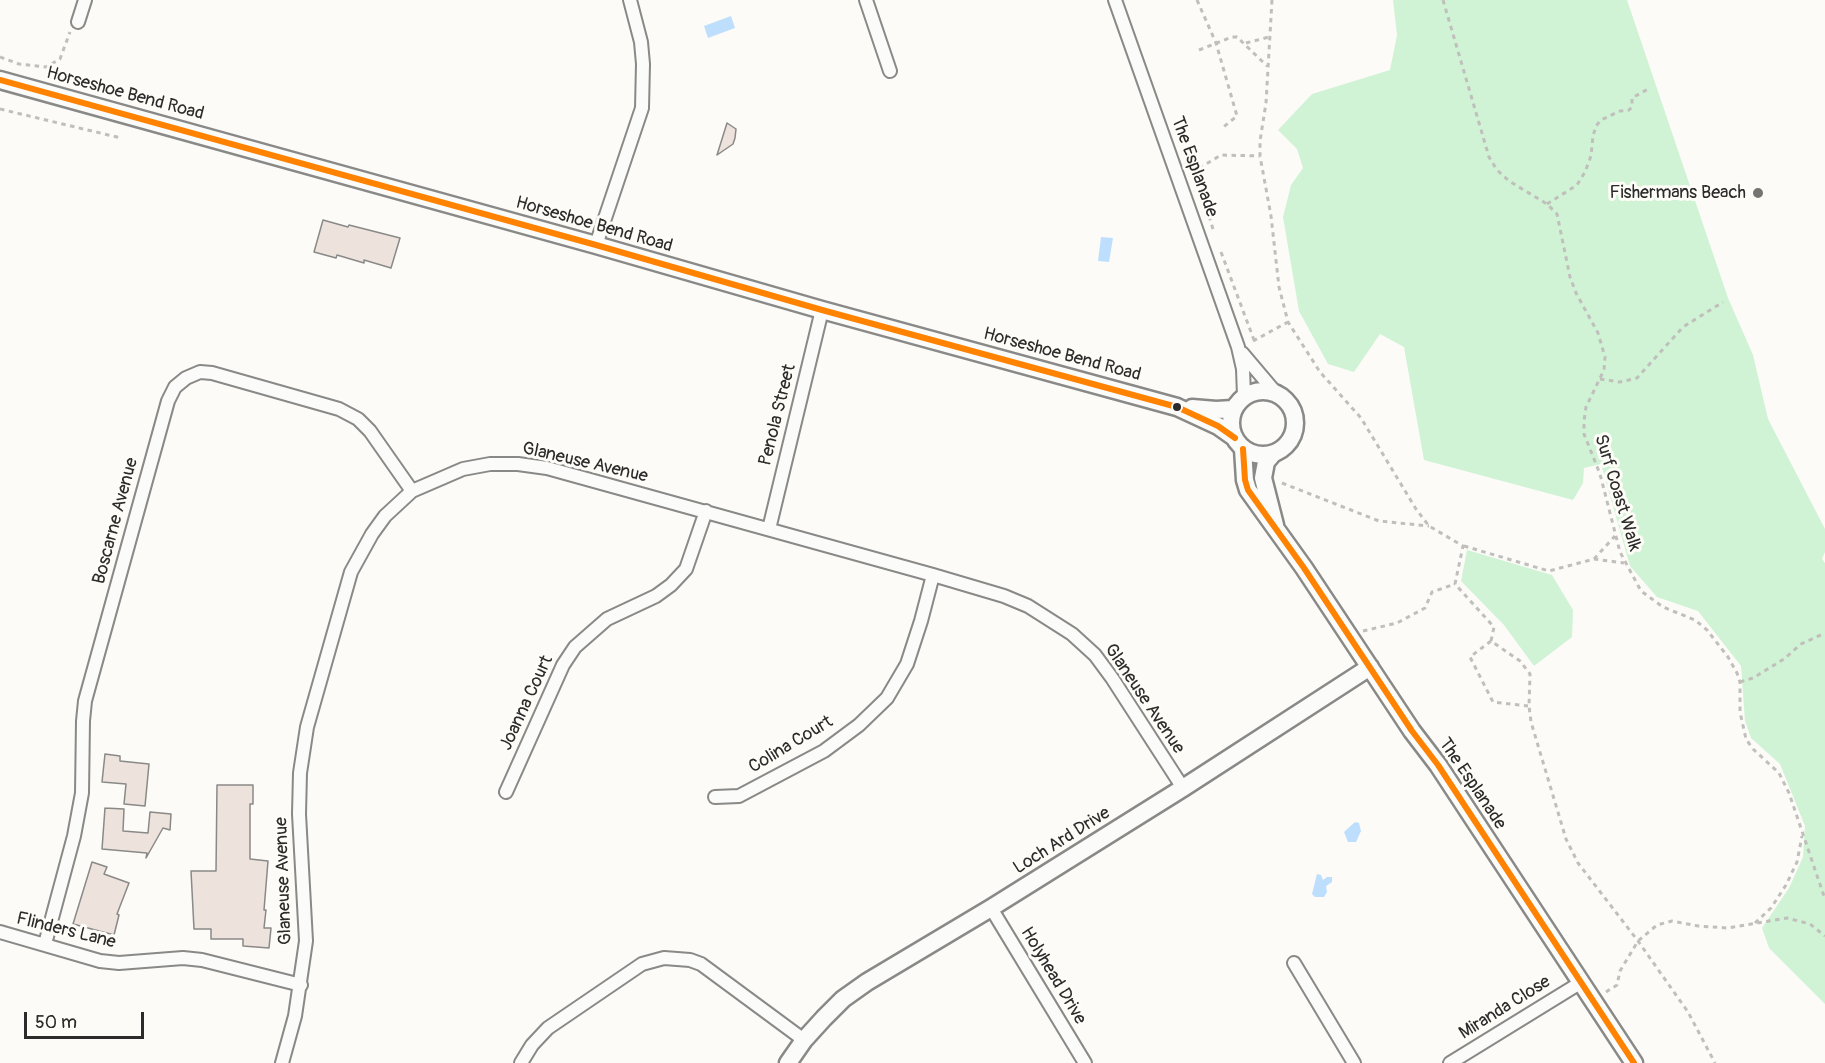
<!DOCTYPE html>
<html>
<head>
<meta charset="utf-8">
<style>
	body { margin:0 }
	#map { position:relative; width:1825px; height:1063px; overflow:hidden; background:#fcfbf8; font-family:Pangolin,sans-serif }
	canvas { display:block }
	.scale { position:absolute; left:24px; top:1012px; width:120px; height:27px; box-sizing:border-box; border:3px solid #2b2b2b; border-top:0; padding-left:8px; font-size:18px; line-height:21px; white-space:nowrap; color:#2b2b2b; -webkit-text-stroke:4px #fdfcf7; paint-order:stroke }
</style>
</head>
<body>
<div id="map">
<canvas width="1825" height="1063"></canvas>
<div class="scale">50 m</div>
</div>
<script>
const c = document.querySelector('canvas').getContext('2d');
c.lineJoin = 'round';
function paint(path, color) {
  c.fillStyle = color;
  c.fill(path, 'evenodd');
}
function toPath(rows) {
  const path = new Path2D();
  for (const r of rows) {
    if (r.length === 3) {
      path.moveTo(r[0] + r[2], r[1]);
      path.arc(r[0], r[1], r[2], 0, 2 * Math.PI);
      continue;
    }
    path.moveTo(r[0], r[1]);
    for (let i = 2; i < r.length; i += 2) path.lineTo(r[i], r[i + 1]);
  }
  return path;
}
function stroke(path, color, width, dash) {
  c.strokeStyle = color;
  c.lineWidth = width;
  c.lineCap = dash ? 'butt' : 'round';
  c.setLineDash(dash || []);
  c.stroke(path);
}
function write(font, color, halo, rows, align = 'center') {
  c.font = font + ' Pangolin,sans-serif';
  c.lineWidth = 6;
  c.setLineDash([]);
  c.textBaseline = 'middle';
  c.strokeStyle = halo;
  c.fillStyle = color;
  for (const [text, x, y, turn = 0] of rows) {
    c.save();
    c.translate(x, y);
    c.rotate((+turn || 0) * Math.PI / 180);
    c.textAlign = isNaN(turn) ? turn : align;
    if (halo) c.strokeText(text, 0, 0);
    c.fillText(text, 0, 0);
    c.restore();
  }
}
const green = toPath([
	[1393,0,1627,0,1728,298,1753,355,1768,419,1825,529,1825,552,1822,559,1825,563,1825,1004,1769,948,1762,928,1789,888,1803,857,1805,826,1780,764,1751,738,1745,721,1741,666,1698,611,1657,597,1630,566,1601,464,1584,468,1583,483,1573,500,1424,460,1404,347,1380,334,1354,372,1328,364,1299,311,1283,217,1291,185,1303,168,1297,149,1278,130,1312,94,1390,70,1397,35],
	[1467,550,1552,575,1573,610,1572,637,1534,666,1504,625,1461,581]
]);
const water = toPath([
	[731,16,735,28,708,38,704,26],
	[1101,237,1113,238,1109,262,1098,261],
	[1355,822,1359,823,1361,831,1356,842,1348,842,1344,832],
	[1317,874,1321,875,1323,880,1327,877,1332,877,1332,882,1326,886,1327,892,1324,897,1315,897,1312,894]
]);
const building = toPath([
	[727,123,736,129,735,138,733,144,717,155,727,123],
	[323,220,348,227,349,225,400,238,391,268,364,260,364,263,337,255,336,258,314,252,323,220],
	[105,754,120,756,120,761,149,764,145,806,124,804,126,784,102,782,105,754],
	[217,785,253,785,253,804,250,804,250,859,268,861,264,910,266,910,264,928,271,928,269,948,243,946,243,939,211,939,211,929,194,929,191,871,216,871,217,785],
	[105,808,124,809,123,831,148,833,150,812,171,814,170,830,163,828,146,858,147,853,102,849,105,808],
	[92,862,107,867,104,874,129,883,117,914,119,915,114,935,73,924,92,862]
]);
const path = toPath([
	[1197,0,1216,43,1237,116,1221,129],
	[1272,0,1266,103,1260,141,1260,156,1271,216,1279,287,1288,322,1320,372,1361,418,1416,509,1429,526,1463,546,1455,584,1494,627,1491,641,1520,661,1530,674,1529,706,1531,722,1566,839,1578,863,1638,941,1688,1012,1715,1063],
	[1443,0,1489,157,1497,170,1509,181,1547,204,1557,214,1570,277,1576,293,1598,333,1605,357,1604,370,1586,407,1584,421,1584,434,1600,474,1620,552,1641,591,1663,607,1695,620,1707,630,1728,657,1737,673,1740,682,1740,712,1746,739,1753,749,1779,773,1789,793,1825,899],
	[1246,43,1269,37],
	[1199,50,1232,37,1237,37,1267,66],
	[0,57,19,64,46,67,60,59,70,32],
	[0,109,121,138],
	[1547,204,1577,185,1585,172,1591,156,1593,136,1596,126,1601,120,1620,111,1629,110,1632,107,1632,98,1648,89],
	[1213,229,1197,178,1201,167,1221,155,1260,156],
	[1221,252,1254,340],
	[1253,341,1288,322],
	[1600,379,1620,382,1637,378,1683,327,1723,302],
	[1282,483,1379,521,1429,526],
	[1464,546,1549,571,1594,559,1624,563],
	[1594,559,1615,536],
	[1363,631,1397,623,1425,608,1432,592,1455,584],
	[1491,641,1470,657,1493,702,1528,706],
	[1740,682,1753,678,1784,659,1801,644,1825,633],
	[1755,923,1771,908,1786,885,1797,862,1802,836],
	[1606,992,1617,985,1620,971,1638,941,1657,925,1672,921,1698,926,1728,928,1787,918,1810,924,1825,936]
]);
const minor = toPath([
	[866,0,890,71],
	[1115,0,1238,347,1243,369,1244,396],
	[78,22,85,0],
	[596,245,642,108,643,64,641,42,630,0],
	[1242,353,1275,392],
	[769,529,822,310],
	[506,792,563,665,575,647,607,619,656,596,671,585,686,569,706,511],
	[715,797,739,796,824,751,859,725,887,698,907,664,921,621,933,575],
	[991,908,1085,1063],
	[0,932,100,961,119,963,183,958,202,960,301,985],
	[45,944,74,836,82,793,83,721,85,701,168,401,175,387,186,378,200,372,212,373,339,409,358,419,370,431,412,491],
	[1294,963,1354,1063],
	[282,1063,295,1016,306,941,299,814,300,773,307,727,351,572,372,534,385,516,412,491,463,469,490,464,518,464,547,468,933,575,1004,596,1028,606,1072,634,1095,655,1112,678,1183,788],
	[521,1063,532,1045,548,1028,642,964,664,958,690,960,701,964,804,1040],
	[1450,1063,1580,983]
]);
const tertiary = toPath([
	[0,80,596,245,822,310,1177,407,1218,426,1235,438],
	[1263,423,32],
	[1192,408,1216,410,1233,409],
	[1243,449,1245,480,1248,490,1304,568,1412,731,1438,765,1634,1063],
	[1272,455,1266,462,1263,478,1275,525],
	[788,1063,804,1040,824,1018,843,999,867,982,991,908,1183,788,1370,667]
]);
const bus1 = toPath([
	[0,80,596,245,822,310,1177,407,1218,426,1235,438],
	[1243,449,1245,480,1248,490,1304,568,1412,731,1438,765,1634,1063]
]);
const markers = [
	[1758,193,6,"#747473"],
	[1177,407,5,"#2b2b2b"]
];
const streetNames = [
	["Horseshoe Bend Road",125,94,15],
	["The Esplanade",1194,167,70],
	["Horseshoe Bend Road",594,225,16],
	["Horseshoe Bend Road",1062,355,15],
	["Penola Street",778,415,-76],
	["Glaneuse Avenue",585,463,13],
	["Surf Coast Walk",1617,493,73],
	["Boscarne Avenue",116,521,-75],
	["Glaneuse Avenue",1144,699,56],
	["Joanna Court",527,703,-65],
	["Colina Court",791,745,-31],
	["The Esplanade",1472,784,56],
	["Loch Ard Drive",1062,841,-32],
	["Glaneuse Avenue",284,881,-92],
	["Flinders Lane",66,931,14],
	["Holyhead Drive",1053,976,59],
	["Miranda Close",1505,1008,-32]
];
const poiNames = [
	["Fishermans Beach",1746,193]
];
paint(green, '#cff3d4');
paint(water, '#bddffd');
paint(building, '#eee2dd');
stroke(building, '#898987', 1.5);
stroke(minor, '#898987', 16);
stroke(tertiary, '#898987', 21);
stroke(path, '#c0bfbc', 3, [4.5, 4.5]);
stroke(minor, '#fbfbf9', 12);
stroke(tertiary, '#fbfbf9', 16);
stroke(bus1, '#ff8200', 6);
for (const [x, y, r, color] of markers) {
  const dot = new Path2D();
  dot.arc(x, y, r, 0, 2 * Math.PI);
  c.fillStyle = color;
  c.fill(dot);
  stroke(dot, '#fdfcf7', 2);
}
write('18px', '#2b2b2b', '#fdfcf7', streetNames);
write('18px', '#2b2b2b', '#fdfcf7', poiNames, 'right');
</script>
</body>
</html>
